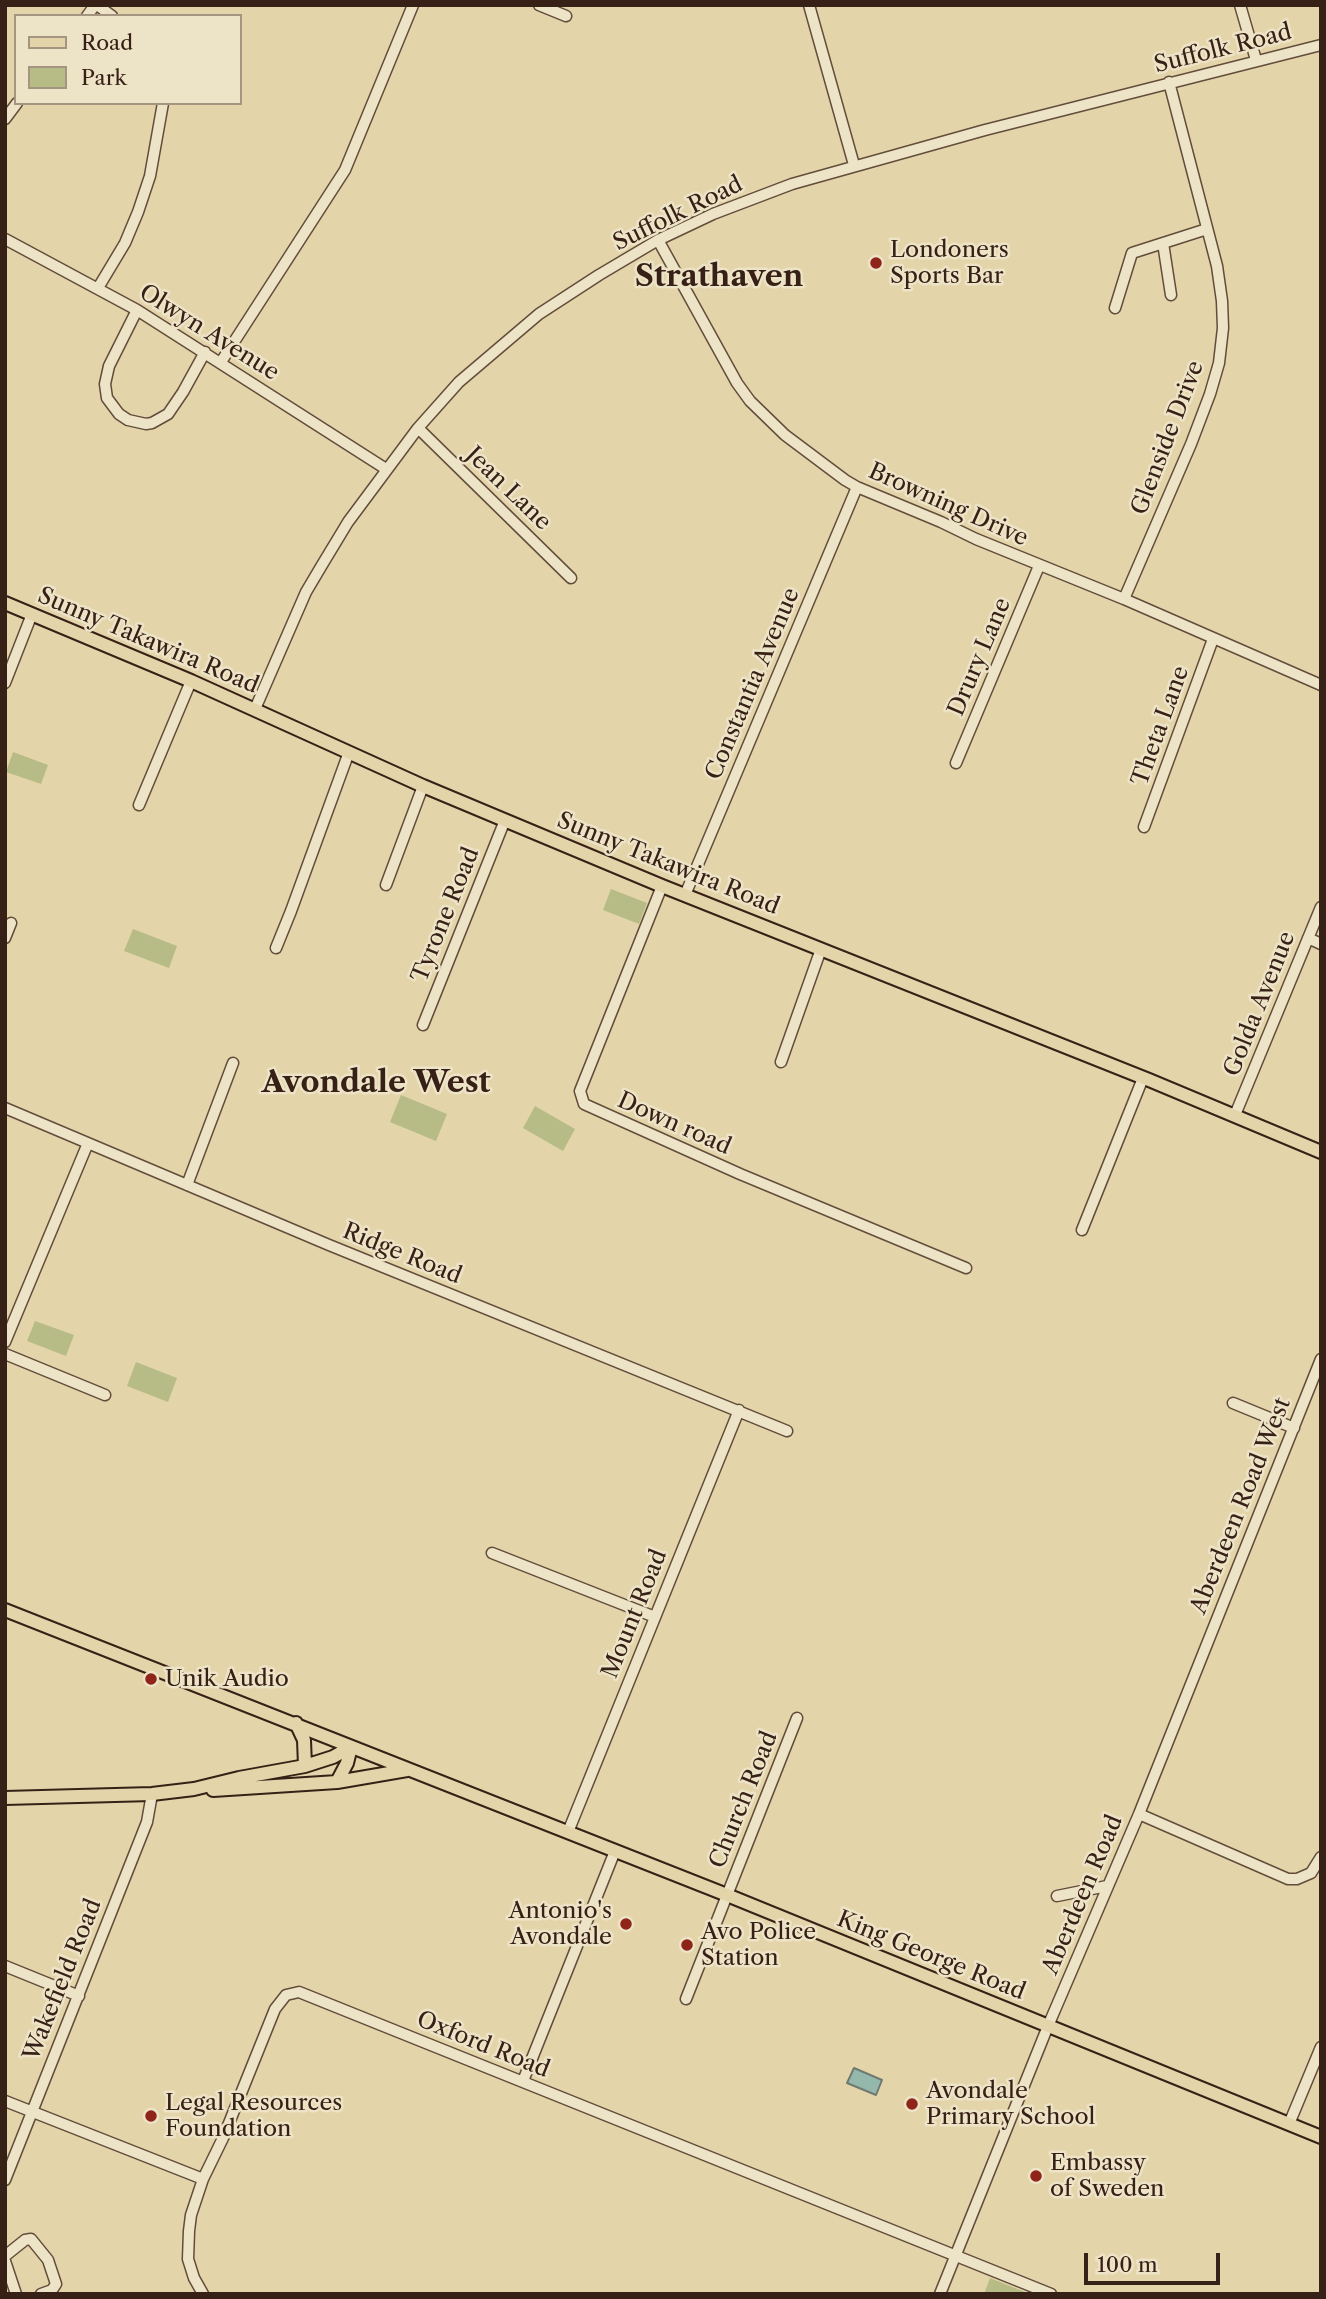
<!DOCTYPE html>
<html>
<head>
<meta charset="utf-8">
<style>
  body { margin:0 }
  #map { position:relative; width:1326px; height:2299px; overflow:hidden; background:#e4d4a9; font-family:"Libre Caslon Text",serif }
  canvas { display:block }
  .frame { position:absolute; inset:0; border:7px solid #372016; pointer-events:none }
  .legend { position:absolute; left:14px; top:14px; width:228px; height:91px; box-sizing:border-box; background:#ede3c7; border:2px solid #a49580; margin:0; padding:9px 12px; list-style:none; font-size:21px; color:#372016 }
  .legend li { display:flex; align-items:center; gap:14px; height:35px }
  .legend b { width:35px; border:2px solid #a49580 }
  .scale { position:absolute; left:1084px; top:2253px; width:136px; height:32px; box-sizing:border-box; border:4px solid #372016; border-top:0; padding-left:9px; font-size:21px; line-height:24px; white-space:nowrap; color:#372016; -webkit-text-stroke:5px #ede3c7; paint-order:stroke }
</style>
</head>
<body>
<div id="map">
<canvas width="1326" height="2299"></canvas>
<div class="frame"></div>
<ul class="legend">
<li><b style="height:9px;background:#e4d4a9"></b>Road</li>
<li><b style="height:19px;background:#b7bc86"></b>Park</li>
</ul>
<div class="scale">100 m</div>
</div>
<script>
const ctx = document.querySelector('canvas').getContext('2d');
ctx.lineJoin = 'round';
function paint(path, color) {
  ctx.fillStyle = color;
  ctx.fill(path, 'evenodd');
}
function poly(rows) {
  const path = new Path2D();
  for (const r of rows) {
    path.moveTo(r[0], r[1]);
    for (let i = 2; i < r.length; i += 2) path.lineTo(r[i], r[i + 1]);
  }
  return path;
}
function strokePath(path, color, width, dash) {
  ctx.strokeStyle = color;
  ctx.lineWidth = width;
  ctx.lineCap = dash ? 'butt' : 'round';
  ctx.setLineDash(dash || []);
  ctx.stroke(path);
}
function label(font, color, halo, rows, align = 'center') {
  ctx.font = font + ' "Libre Caslon Text",serif';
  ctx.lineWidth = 5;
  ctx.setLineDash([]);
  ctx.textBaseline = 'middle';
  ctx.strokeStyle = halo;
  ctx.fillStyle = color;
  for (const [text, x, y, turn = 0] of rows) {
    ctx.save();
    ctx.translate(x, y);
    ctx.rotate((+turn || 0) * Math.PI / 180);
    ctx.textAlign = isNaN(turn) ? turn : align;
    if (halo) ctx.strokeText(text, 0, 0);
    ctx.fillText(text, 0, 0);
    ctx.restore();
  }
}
const green = poly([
  [13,752,48,765,41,784,6,772],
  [611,889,647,903,639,924,603,910],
  [133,929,177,946,169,968,124,951],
  [401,1095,447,1114,436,1141,390,1122],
  [535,1106,575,1129,563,1151,523,1128],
  [35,1321,74,1335,66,1356,27,1341],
  [136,1362,177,1378,168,1402,127,1386],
  [990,2278,1025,2292,1024,2294,984,2294]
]);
const water = poly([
  [854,2068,882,2080,876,2095,847,2083,854,2068]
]);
const minor = poly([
  [97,5,112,16],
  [539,5,566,16],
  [809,5,854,165],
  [1240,5,1256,60],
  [87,16,95,5],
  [5,119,17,103],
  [5,239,137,310,386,469],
  [658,240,737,383,750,401,785,435,845,480,857,487,941,522,976,539,1124,599,1321,685],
  [1163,243,1171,295],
  [98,288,125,243,138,212,150,176,163,103],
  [1115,308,1132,253,1207,229],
  [137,310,109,366,105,384,107,398,119,414,128,420,146,424,152,423,168,414,183,392,205,352],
  [221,362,345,170,413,5],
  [418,428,571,578],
  [1124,599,1191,444,1210,394,1219,363,1223,328,1222,301,1217,266,1169,82],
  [5,683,32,614],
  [255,709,306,592,322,565,348,522,418,428,459,382,539,314,599,275,658,240,713,214,792,184,985,130,1321,45],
  [956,763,1039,566],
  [139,805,191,681],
  [1144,827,1213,639],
  [386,885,423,786],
  [662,886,580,1091,584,1104,740,1174,966,1268],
  [685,895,857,487],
  [5,938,11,923],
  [1308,938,1321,944],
  [276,948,291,911,349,752],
  [423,1025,505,820],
  [781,1062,821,949],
  [5,1108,329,1245,787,1431],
  [1235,1115,1321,907],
  [187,1185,233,1063],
  [1082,1230,1143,1078],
  [5,1342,88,1143],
  [5,1354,105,1395],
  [1233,1403,1294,1428],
  [492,1553,655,1617],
  [1139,1814,1288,1879,1297,1879,1311,1873,1321,1857],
  [568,1832,739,1410],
  [1057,1896,1107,1886],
  [5,1966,79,1996],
  [686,1999,797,1718],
  [523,2081,615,1851],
  [5,2101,203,2179],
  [1289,2124,1321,2047],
  [5,2180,147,1822,152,1794],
  [5,2256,25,2240,31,2239,48,2260,56,2284,52,2290,41,2294],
  [5,2261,16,2294],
  [203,2294,194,2278,188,2259,189,2231,191,2215,203,2179,223,2138,275,2009,286,1995,299,1992,1051,2294],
  [940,2294,1048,2026,1139,1814,1321,1359]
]);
const major = poly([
  [5,603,191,681,423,786,662,886,1149,1080,1321,1152],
  [5,1610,727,1895,1321,2137],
  [296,1723,304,1740,305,1766],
  [337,1782,347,1763,351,1747],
  [213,1790,337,1782,407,1770],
  [5,1798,152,1794,194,1789,239,1778,305,1766,333,1757,351,1747]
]);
const markers = [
  [876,263,7,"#8f2418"],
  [151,1679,7,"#8f2418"],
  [626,1924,7,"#8f2418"],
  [687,1945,7,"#8f2418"],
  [912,2104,7,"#8f2418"],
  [151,2116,7,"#8f2418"],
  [1036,2176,7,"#8f2418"]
];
const streetNames = [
  ["Suffolk Road",1223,49,-14],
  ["Suffolk Road",678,214,-26],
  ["Olwyn Avenue",209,333,32],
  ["Glenside Drive",1168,438,-69],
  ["Jean Lane",508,489,44],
  ["Browning Drive",948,505,24],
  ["Sunny Takawira Road",148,641,23],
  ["Drury Lane",980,657,-67],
  ["Constantia Avenue",753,684,-67],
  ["Theta Lane",1161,726,-70],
  ["Sunny Takawira Road",668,864,22],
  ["Tyrone Road",446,915,-68],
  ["Golda Avenue",1260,1004,-68],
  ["Down road",674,1124,24],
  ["Ridge Road",402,1254,22],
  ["Aberdeen Road West",1241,1506,-68],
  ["Mount Road",635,1614,-68],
  ["Church Road",744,1800,-68],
  ["Aberdeen Road",1083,1895,-67],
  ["King George Road",931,1956,22],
  ["Wakefield Road",63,1980,-68],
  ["Oxford Road",483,2045,22]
];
const poiNames = [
  ["Londoners",890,250],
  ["Sports Bar",890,276],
  ["Unik Audio",165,1679],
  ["Antonio's",612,1911,"right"],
  ["Avondale",612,1937,"right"],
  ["Avo Police",701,1932],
  ["Station",701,1958],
  ["Avondale",926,2091],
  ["Primary School",926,2117],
  ["Legal Resources",165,2103],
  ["Foundation",165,2129],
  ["Embassy",1050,2163],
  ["of Sweden",1050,2189]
];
const districtNames = [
  ["Strathaven",719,277],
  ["Avondale West",376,1083]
];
paint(green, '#b7bc86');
paint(water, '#95b8ad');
strokePath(water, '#6f7b71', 2);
strokePath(minor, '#624d3b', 13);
strokePath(major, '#372016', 16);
strokePath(minor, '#ede3c7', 10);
strokePath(major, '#e4d4a9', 12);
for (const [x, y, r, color] of markers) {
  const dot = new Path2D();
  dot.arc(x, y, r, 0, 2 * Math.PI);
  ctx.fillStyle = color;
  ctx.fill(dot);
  strokePath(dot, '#ede3c7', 2.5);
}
label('23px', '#372016', '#ede3c7', streetNames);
label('23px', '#372016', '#ede3c7', poiNames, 'left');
label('bold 30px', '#372016', '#ede3c7', districtNames);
</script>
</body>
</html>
